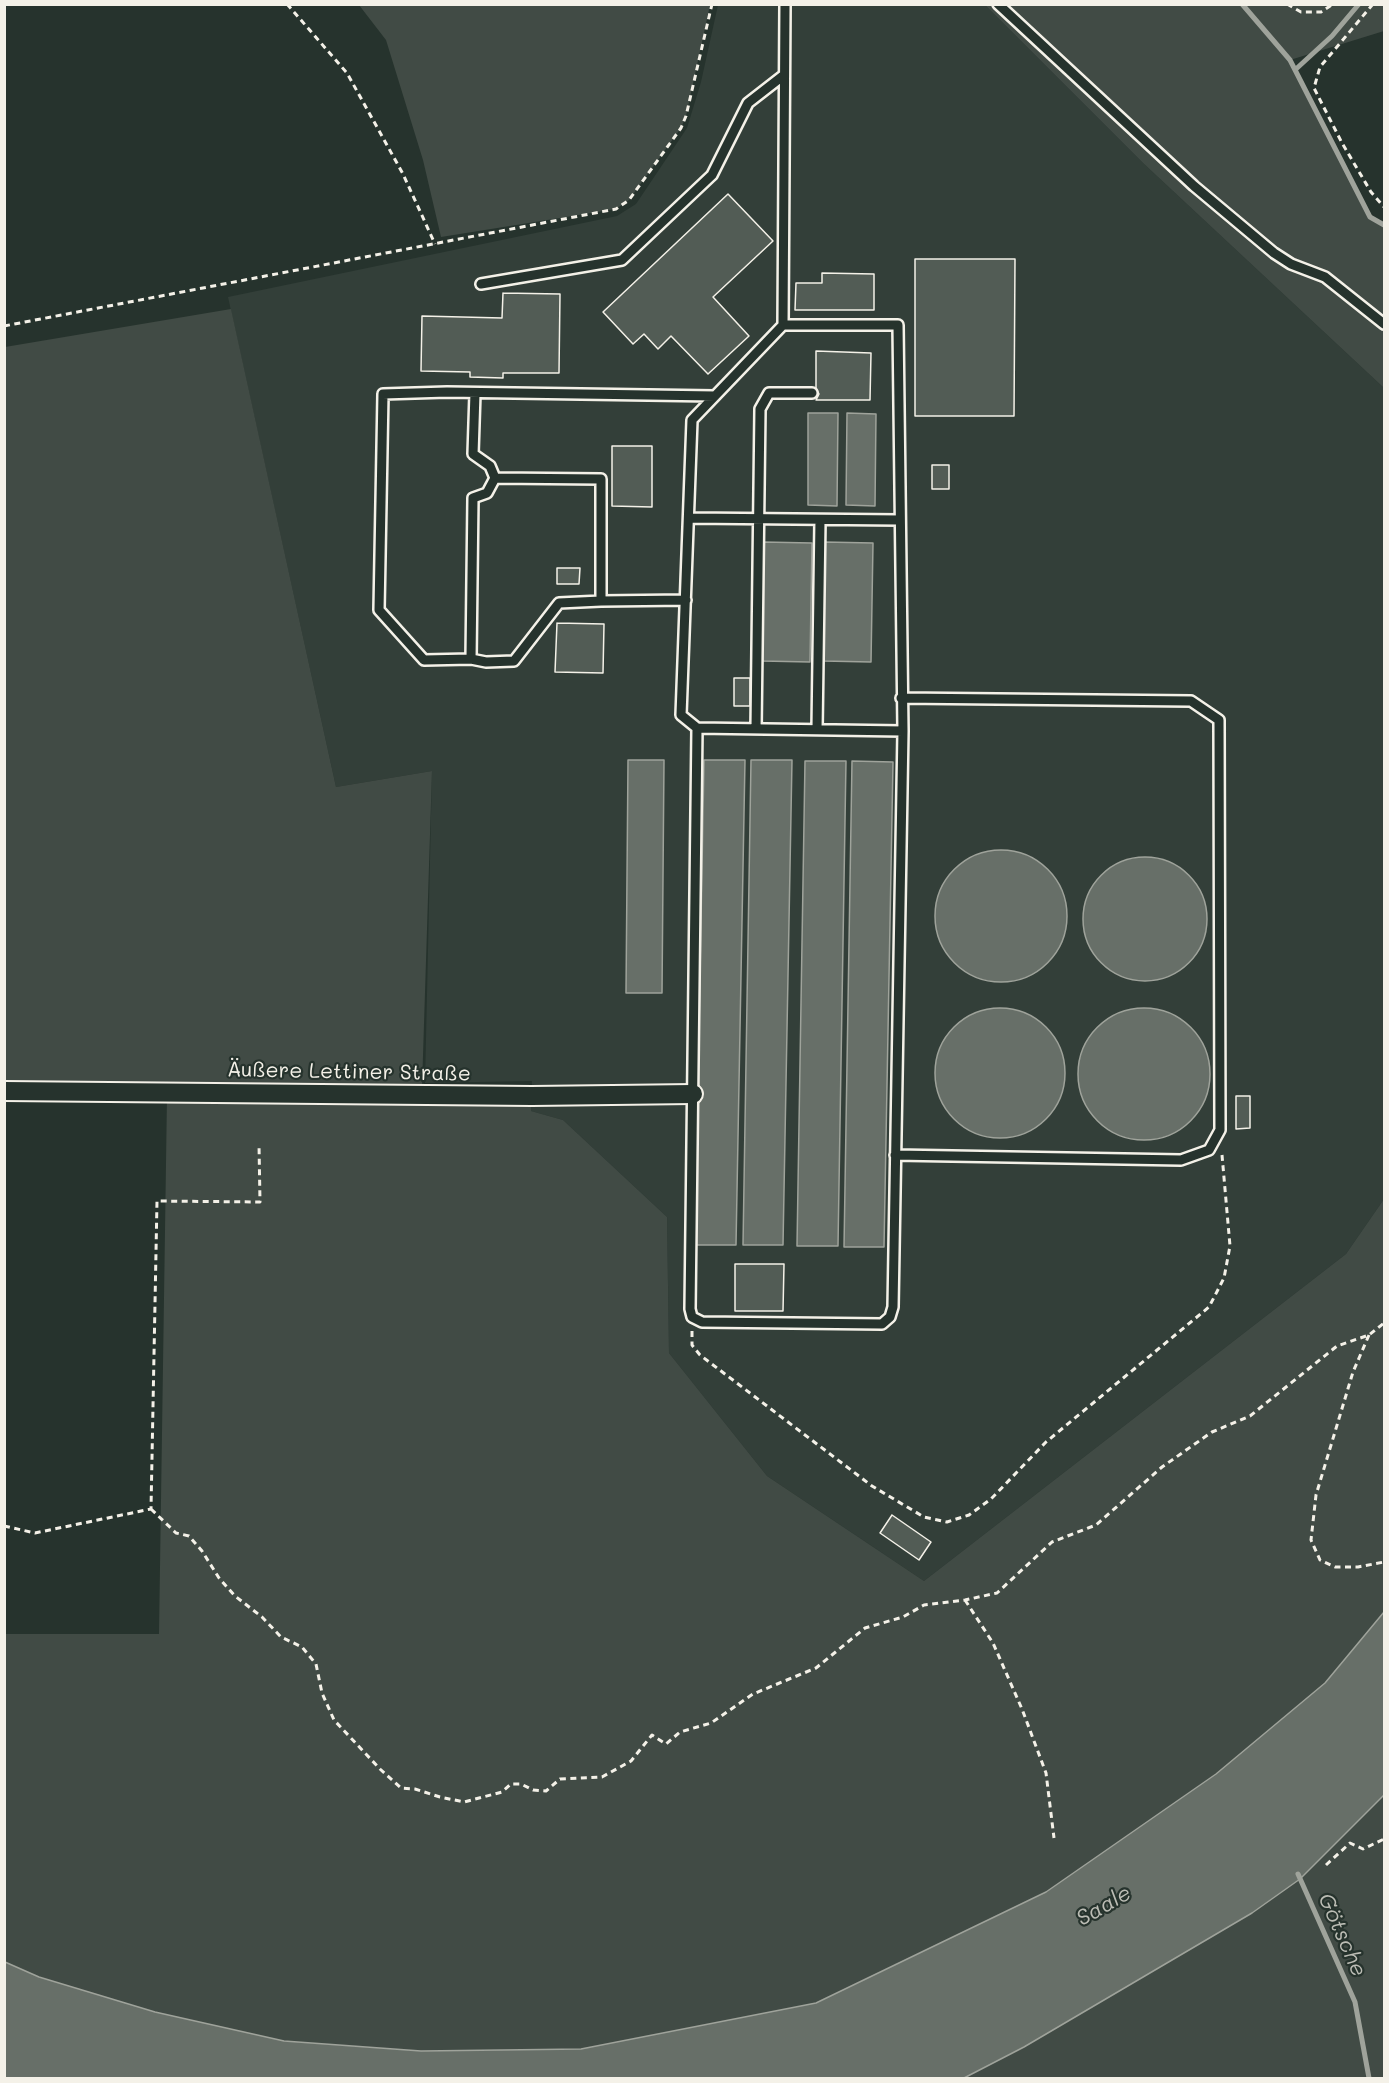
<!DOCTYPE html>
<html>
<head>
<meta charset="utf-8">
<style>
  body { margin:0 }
  #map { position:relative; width:1389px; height:2083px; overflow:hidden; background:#26332d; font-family:Mali,sans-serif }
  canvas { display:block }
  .frame { position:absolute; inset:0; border:6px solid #f4f1e8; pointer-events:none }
</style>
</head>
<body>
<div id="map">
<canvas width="1389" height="2083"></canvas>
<div class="frame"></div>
</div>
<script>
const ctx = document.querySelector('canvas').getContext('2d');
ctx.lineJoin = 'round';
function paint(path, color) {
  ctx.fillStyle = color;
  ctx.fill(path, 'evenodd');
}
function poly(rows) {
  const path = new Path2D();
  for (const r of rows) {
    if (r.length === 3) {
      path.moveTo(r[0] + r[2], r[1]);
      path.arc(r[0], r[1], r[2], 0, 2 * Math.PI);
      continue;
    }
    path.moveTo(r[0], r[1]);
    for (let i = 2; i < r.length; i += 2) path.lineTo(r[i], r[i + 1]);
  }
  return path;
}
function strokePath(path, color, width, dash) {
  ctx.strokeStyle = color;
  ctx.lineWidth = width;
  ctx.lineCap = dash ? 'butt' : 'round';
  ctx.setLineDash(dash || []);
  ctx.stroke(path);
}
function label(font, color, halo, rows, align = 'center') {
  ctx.font = font + ' Mali,sans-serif';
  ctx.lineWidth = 4.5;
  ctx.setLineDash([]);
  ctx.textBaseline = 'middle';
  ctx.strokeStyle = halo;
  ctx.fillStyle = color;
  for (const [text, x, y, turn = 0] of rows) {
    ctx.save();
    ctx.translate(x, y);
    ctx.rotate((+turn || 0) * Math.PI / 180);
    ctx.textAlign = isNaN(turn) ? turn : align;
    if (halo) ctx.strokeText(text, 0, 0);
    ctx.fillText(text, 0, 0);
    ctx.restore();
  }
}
const built = poly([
  [718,5,985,5,1143,163,1384,388,1384,1199,1346,1254,924,1581,767,1476,669,1353,667,1217,563,1120,531,1111,532,1081,425,1083,432,771,336,787,228,297,617,216,636,204,687,128,701,82]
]);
const green = poly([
  [359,5,710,5,686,116,681,128,629,200,616,209,441,237,423,160,386,40],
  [985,5,1384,5,1384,31,1290,60,1370,217,1384,225,1384,388,1143,163],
  [231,309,336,787,432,771,422,1087,532,1096,531,1111,563,1120,667,1217,669,1353,767,1476,924,1581,1346,1254,1384,1199,1384,1612,1325,1683,1216,1774,1046,1892,816,2003,581,2049,421,2051,284,2041,155,2013,39,1977,5,1962,5,1634,159,1634,167,1096,5,1088,5,347],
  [1384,1795,1384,2078,964,2078,1024,2047,1252,1913,1300,1879]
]);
const water = poly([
  [808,413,838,413,837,506,808,505,808,413],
  [847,413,876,414,875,506,846,505,847,413],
  [763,542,812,543,810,662,762,661,763,542],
  [824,542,873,543,871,662,823,661,824,542],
  [628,760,664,760,662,993,626,993,628,760],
  [704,760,745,760,736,1245,695,1245,704,760],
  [751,760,792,760,783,1245,743,1245,751,760],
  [805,761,846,761,838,1246,797,1246,805,761],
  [852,761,893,762,884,1247,844,1247,852,761],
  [1001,916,66],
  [1145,919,62],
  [1000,1073,65],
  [1144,1074,66],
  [1384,1612,1384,1795,1300,1879,1252,1913,1024,2047,964,2078,5,2078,5,1962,39,1977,155,2012,284,2041,421,2051,581,2049,816,2003,1046,1892,1216,1774,1325,1683,1384,1612]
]);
const stream = poly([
  [1242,4,1290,60,1370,217,1384,225],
  [1296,69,1332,36,1359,4],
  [1298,1874,1355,2002,1369,2078]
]);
const building = poly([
  [728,194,773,241,713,297,749,336,708,374,671,336,658,349,644,334,633,344,603,312,728,194],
  [915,259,1015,259,1014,416,915,416,915,259],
  [822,273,874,274,874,310,795,310,796,283,822,283,822,273],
  [503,293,560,294,559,373,503,373,503,378,470,377,470,372,421,371,422,316,502,318,503,293],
  [816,351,871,353,870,400,816,400,819,394,816,388,816,351],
  [612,446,652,446,652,507,612,506,612,446],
  [932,465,949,465,949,489,932,489,932,465],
  [557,568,580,568,579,584,557,584,557,568],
  [557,623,604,624,603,673,555,672,557,623],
  [734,678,750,678,750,706,734,706,734,678],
  [1236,1096,1250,1096,1250,1128,1236,1129,1236,1096],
  [735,1264,784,1264,783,1311,735,1311,735,1264],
  [892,1515,931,1542,919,1560,880,1533,892,1515]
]);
const path = poly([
  [287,4,347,73,403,174,435,244],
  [1287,4,1301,12,1321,12,1333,4],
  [1373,4,1320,67,1314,88,1342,143,1371,192,1384,207],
  [4,326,616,209,629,200,681,128,686,116,712,4],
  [692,1331,692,1345,700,1355,872,1486,924,1517,947,1522,969,1515,991,1499,1046,1442,1209,1307,1224,1278,1230,1246,1222,1155],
  [1369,1335,1353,1372,1316,1495,1311,1540,1320,1560,1335,1567,1358,1567,1384,1562],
  [151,1509,176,1533,189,1536,202,1551,219,1578,235,1596,262,1617,281,1637,302,1647,316,1664,322,1693,334,1720,380,1769,401,1788,415,1789,440,1797,464,1802,502,1792,511,1784,521,1784,533,1790,546,1791,560,1779,602,1777,631,1761,652,1735,666,1744,680,1732,711,1723,753,1694,816,1668,865,1628,903,1617,924,1605,965,1600,997,1593,1052,1542,1096,1525,1162,1467,1212,1432,1250,1416,1337,1346,1369,1335,1384,1323],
  [4,1526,35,1533,151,1509,157,1201,260,1202,259,1144],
  [965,1600,993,1643,1022,1709,1046,1773,1054,1838],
  [1326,1865,1350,1843,1363,1849,1384,1839]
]);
const service = poly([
  [785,4,783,325,692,420,681,715,697,728,903,731],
  [998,4,1194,186,1274,253,1291,264,1325,277,1384,324],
  [481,284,622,260,712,175,748,103,784,75],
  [475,393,473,454,490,466,495,478,487,493,473,498,471,659,424,660,379,610,383,394,447,392,715,396],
  [495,478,601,479,601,601,686,600],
  [689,518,900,520],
  [471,659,486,662,514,661,559,603,601,601],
  [697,728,690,1309,692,1317,702,1322,882,1324,890,1317,893,1307,903,731,898,325,783,325],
  [756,729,760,409,769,393,812,393],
  [817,729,820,520],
  [895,1155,1181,1160,1209,1150,1220,1130,1219,720,1191,701,901,698]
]);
const minor = poly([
  [4,1091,532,1096,693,1094]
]);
const streetNames = [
  ["Äußere Lettiner Straße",349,1072,1]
];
const waterNames = [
  ["Saale",1104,1906,-30],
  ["Götsche",1342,1935,66]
];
paint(built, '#333f39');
paint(green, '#414b45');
paint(water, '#676f68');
strokePath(water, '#9fa39b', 1.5);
strokePath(stream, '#9fa39b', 5);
paint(building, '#525c55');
strokePath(building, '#f4f1e8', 1.5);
strokePath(service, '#f4f1e8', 14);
strokePath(minor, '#f4f1e8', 22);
strokePath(path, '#f4f1e8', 3, [6, 4.5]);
strokePath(service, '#26332d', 9);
strokePath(minor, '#26332d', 18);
label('21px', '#f4f1e8', '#26332d', streetNames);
label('italic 22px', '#bcbdb5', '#26332d', waterNames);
</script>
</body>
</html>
